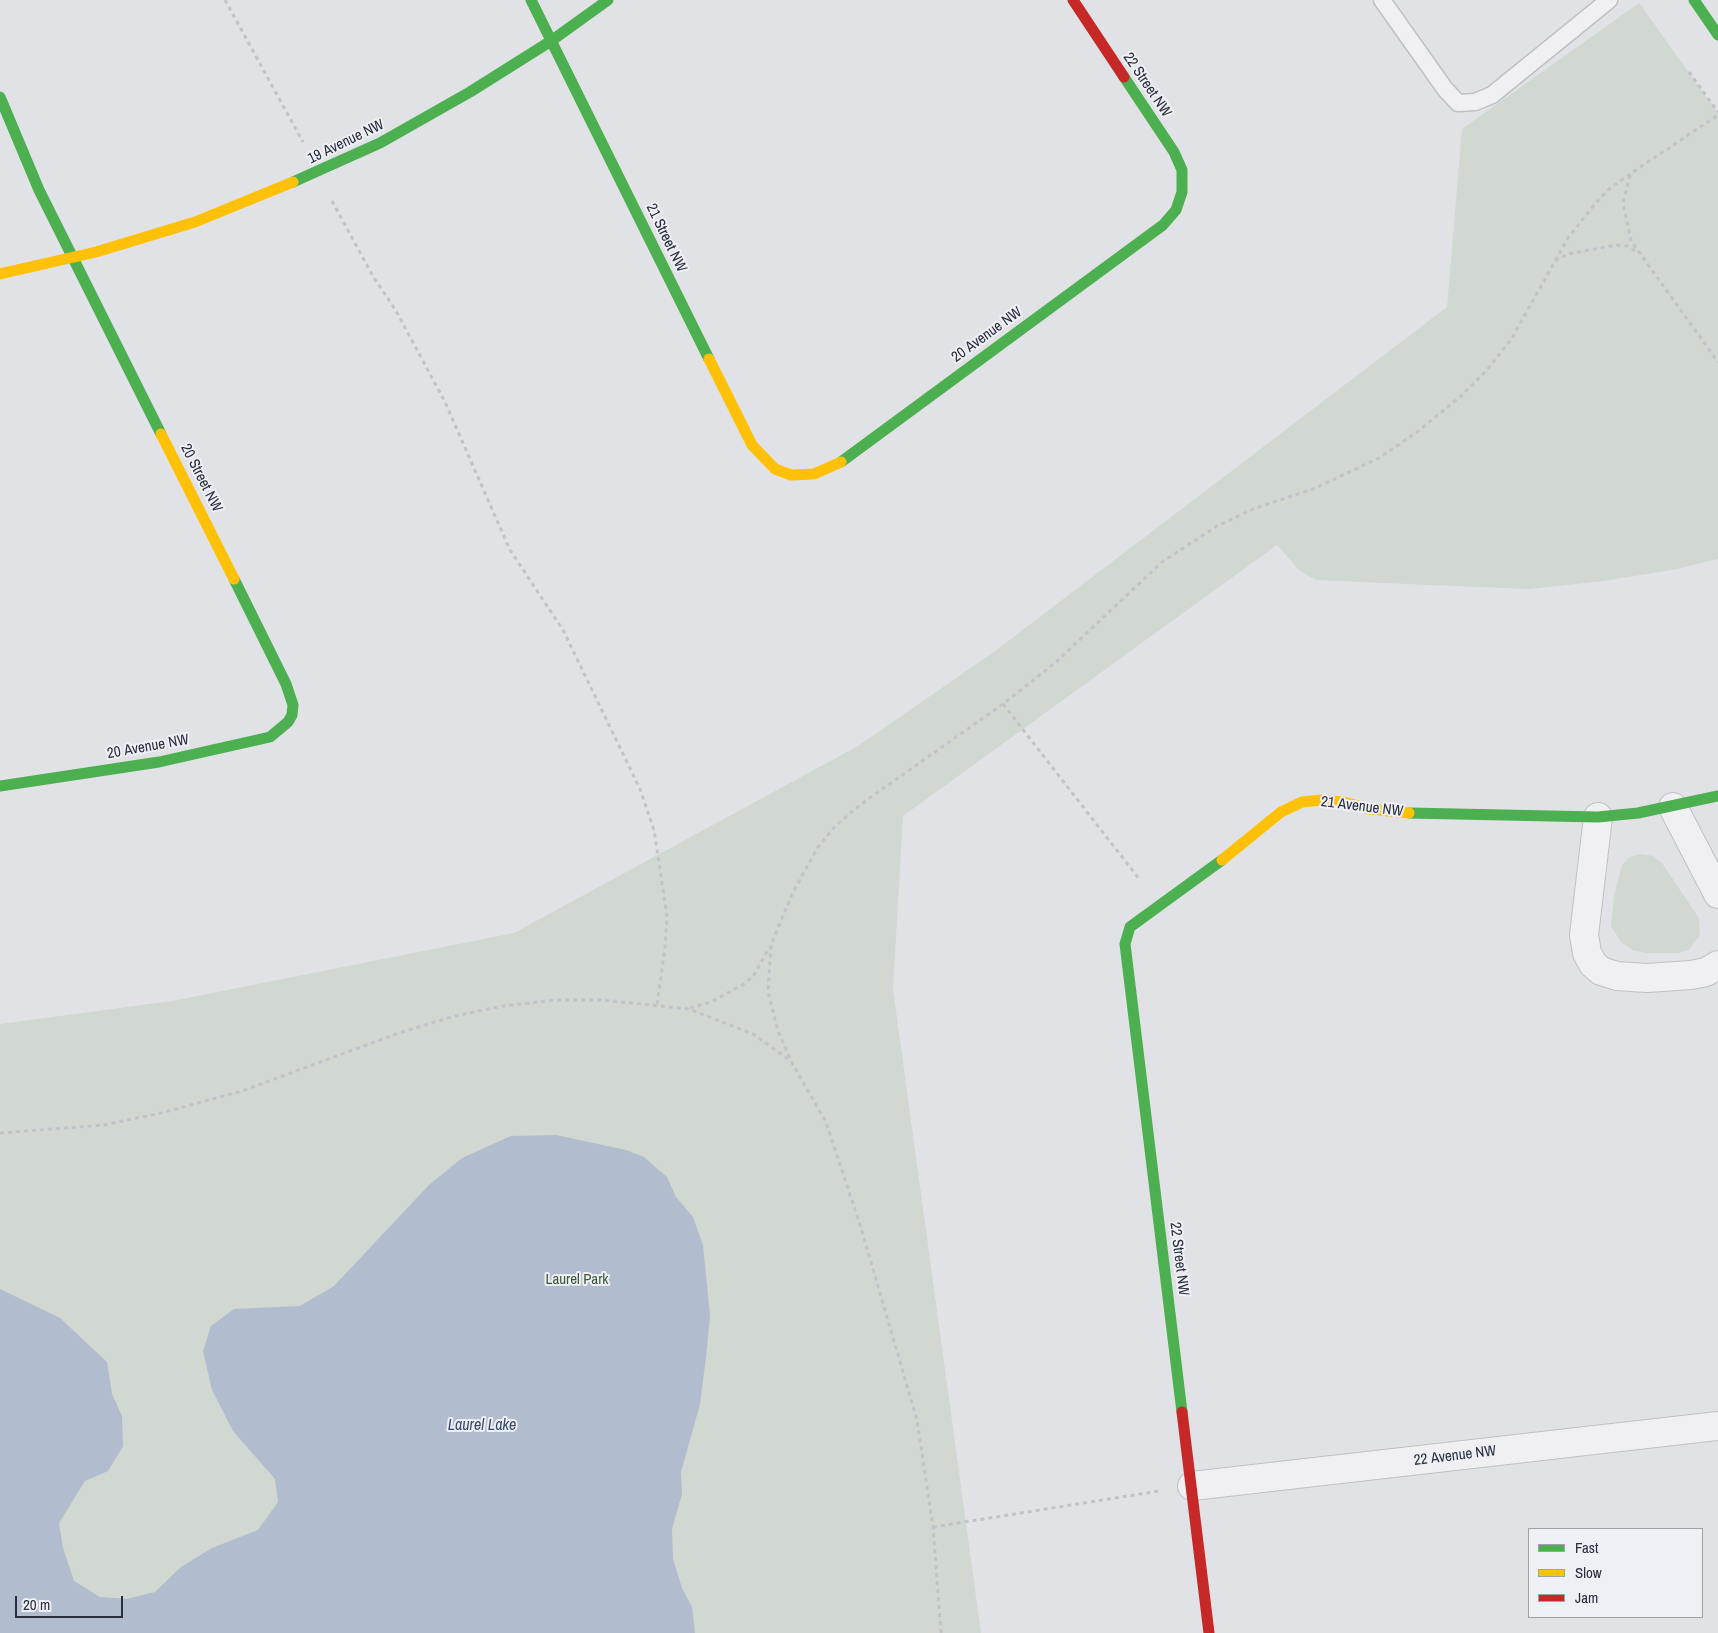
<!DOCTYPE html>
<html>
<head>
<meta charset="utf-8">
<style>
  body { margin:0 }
  #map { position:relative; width:1718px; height:1633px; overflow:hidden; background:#e1e2e5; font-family:"Archivo Narrow",sans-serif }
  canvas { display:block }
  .legend { position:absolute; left:1528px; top:1528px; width:175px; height:90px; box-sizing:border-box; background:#eef0f5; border:1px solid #9fa2ab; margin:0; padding:6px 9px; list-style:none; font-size:15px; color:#292e3d }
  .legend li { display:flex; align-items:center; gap:10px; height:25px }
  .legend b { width:25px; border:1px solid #9fa2ab }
  .scale { position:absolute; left:15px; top:1596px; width:108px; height:22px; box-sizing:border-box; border:2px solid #292e3d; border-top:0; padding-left:6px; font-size:15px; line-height:18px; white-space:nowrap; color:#292e3d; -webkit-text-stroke:4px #eef0f5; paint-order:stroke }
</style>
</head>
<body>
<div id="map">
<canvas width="1718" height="1633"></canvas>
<ul class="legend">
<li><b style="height:6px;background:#4caf50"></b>Fast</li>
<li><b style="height:6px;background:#ffc107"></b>Slow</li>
<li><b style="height:6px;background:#c62828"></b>Jam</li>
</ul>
<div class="scale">20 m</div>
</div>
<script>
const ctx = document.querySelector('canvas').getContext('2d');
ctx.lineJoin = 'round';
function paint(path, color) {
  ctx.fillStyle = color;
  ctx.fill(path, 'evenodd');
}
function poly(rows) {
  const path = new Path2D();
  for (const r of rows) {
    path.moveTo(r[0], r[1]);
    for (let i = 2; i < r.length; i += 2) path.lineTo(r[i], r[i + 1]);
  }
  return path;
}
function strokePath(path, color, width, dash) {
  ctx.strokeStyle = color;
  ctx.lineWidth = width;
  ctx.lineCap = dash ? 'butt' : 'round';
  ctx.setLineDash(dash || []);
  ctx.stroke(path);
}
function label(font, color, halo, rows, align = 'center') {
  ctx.font = font + ' "Archivo Narrow",sans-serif';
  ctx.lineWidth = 4;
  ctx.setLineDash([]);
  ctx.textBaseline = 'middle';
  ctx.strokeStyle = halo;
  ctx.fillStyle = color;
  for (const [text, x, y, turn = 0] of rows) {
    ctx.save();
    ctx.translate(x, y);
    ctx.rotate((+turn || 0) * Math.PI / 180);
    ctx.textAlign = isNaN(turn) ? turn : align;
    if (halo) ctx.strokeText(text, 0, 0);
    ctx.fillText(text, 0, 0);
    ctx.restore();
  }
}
const green = poly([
  [1639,3,1718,113,1718,559,1677,569,1604,581,1529,589,1454,586,1316,580,1300,571,1277,545,903,816,893,989,981,1633,0,1633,0,1024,172,1001,514,933,858,746,995,651,1447,307,1462,129],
  [1641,854,1653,856,1662,863,1699,918,1700,935,1689,950,1677,953,1647,953,1632,950,1621,942,1611,926,1614,896,1622,865,1630,857]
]);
const water = poly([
  [556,1135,626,1150,644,1157,667,1177,676,1197,693,1217,703,1245,710,1316,706,1357,700,1404,681,1472,682,1494,672,1529,673,1559,682,1588,692,1607,695,1633,0,1633,0,1289,60,1318,107,1362,112,1394,122,1416,123,1446,108,1471,85,1481,59,1523,63,1548,74,1581,100,1597,127,1599,155,1592,181,1567,212,1548,258,1530,278,1502,275,1479,233,1431,212,1390,203,1351,211,1326,234,1309,300,1306,334,1286,429,1185,462,1158,511,1136]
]);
const path = poly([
  [225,0,303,142],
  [1689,72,1718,112],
  [1630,175,1623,203,1631,241,1718,362],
  [332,201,374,278,395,309,445,402,510,550,563,630,640,789,654,830,667,916,665,947,657,1005],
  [1555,261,1568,254,1616,245,1628,246,1637,252],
  [1003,704,1140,880],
  [690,1008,711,1002,744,984,754,975,769,948],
  [0,1133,104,1125,161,1113,242,1091,399,1033,455,1016,503,1006,556,1000,602,1000,689,1009,753,1034,791,1061],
  [933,1527,1159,1491],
  [941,1633,933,1527,917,1420,861,1228,826,1122,792,1063,778,1031,768,992,771,945,793,892,818,847,836,825,864,802,1003,704,1055,663,1162,562,1217,526,1253,509,1313,489,1379,458,1417,432,1460,397,1487,370,1512,338,1568,238,1594,205,1608,190,1630,174,1718,115]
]);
const lane = poly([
  [1382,0,1445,89,1458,103,1475,102,1492,95,1609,0]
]);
const street = poly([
  [1673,807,1718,894],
  [1598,817,1584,935,1587,953,1593,964,1601,971,1617,976,1647,978,1691,975,1706,972,1718,965],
  [1192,1486,1718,1426]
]);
const fast = poly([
  [531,0,709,359],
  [1694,0,1718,35],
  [0,97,39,190,161,434],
  [293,182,380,143,470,92,551,41,608,0],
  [841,462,1163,225,1176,210,1182,192,1182,170,1174,152,1124,77],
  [0,786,159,762,270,737,288,722,292,715,293,705,286,684,234,579],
  [1409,813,1598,817,1638,813,1718,796],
  [1182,1412,1125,944,1130,927,1222,860]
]);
const slow = poly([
  [0,274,96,252,195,222,293,182],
  [709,359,752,445,775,469,791,475,814,474,841,462],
  [161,434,234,579],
  [1222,860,1281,812,1302,802,1322,800,1344,802,1369,809,1409,813]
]);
const jam = poly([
  [1073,0,1124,77],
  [1182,1412,1209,1633]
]);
const streetNames = [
  ["22 Street NW",1147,85,56],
  ["19 Avenue NW",346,142,-26],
  ["21 Street NW",666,238,64],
  ["20 Avenue NW",987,335,-36],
  ["20 Street NW",201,478,63],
  ["20 Avenue NW",148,747,-10],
  ["21 Avenue NW",1362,807,7],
  ["22 Street NW",1179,1259,83],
  ["22 Avenue NW",1455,1456,-7]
];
const parkNames = [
  ["Laurel Park",577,1280]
];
const waterNames = [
  ["Laurel Lake",482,1426]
];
paint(green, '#d0d8d1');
paint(water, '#b1bcce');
strokePath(lane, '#bfc0c3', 19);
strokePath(street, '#bfc0c3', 30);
strokePath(path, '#c2c3c9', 3, [4, 4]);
strokePath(lane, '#f0f0f2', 16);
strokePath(street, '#f0f0f2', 28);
strokePath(fast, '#4caf50', 11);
strokePath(slow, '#ffc107', 11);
strokePath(jam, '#c62828', 11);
label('15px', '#292e3d', '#eef0f5', streetNames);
label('15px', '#395738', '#eef0f5', parkNames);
label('italic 16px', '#37486d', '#eef0f5', waterNames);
</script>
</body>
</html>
